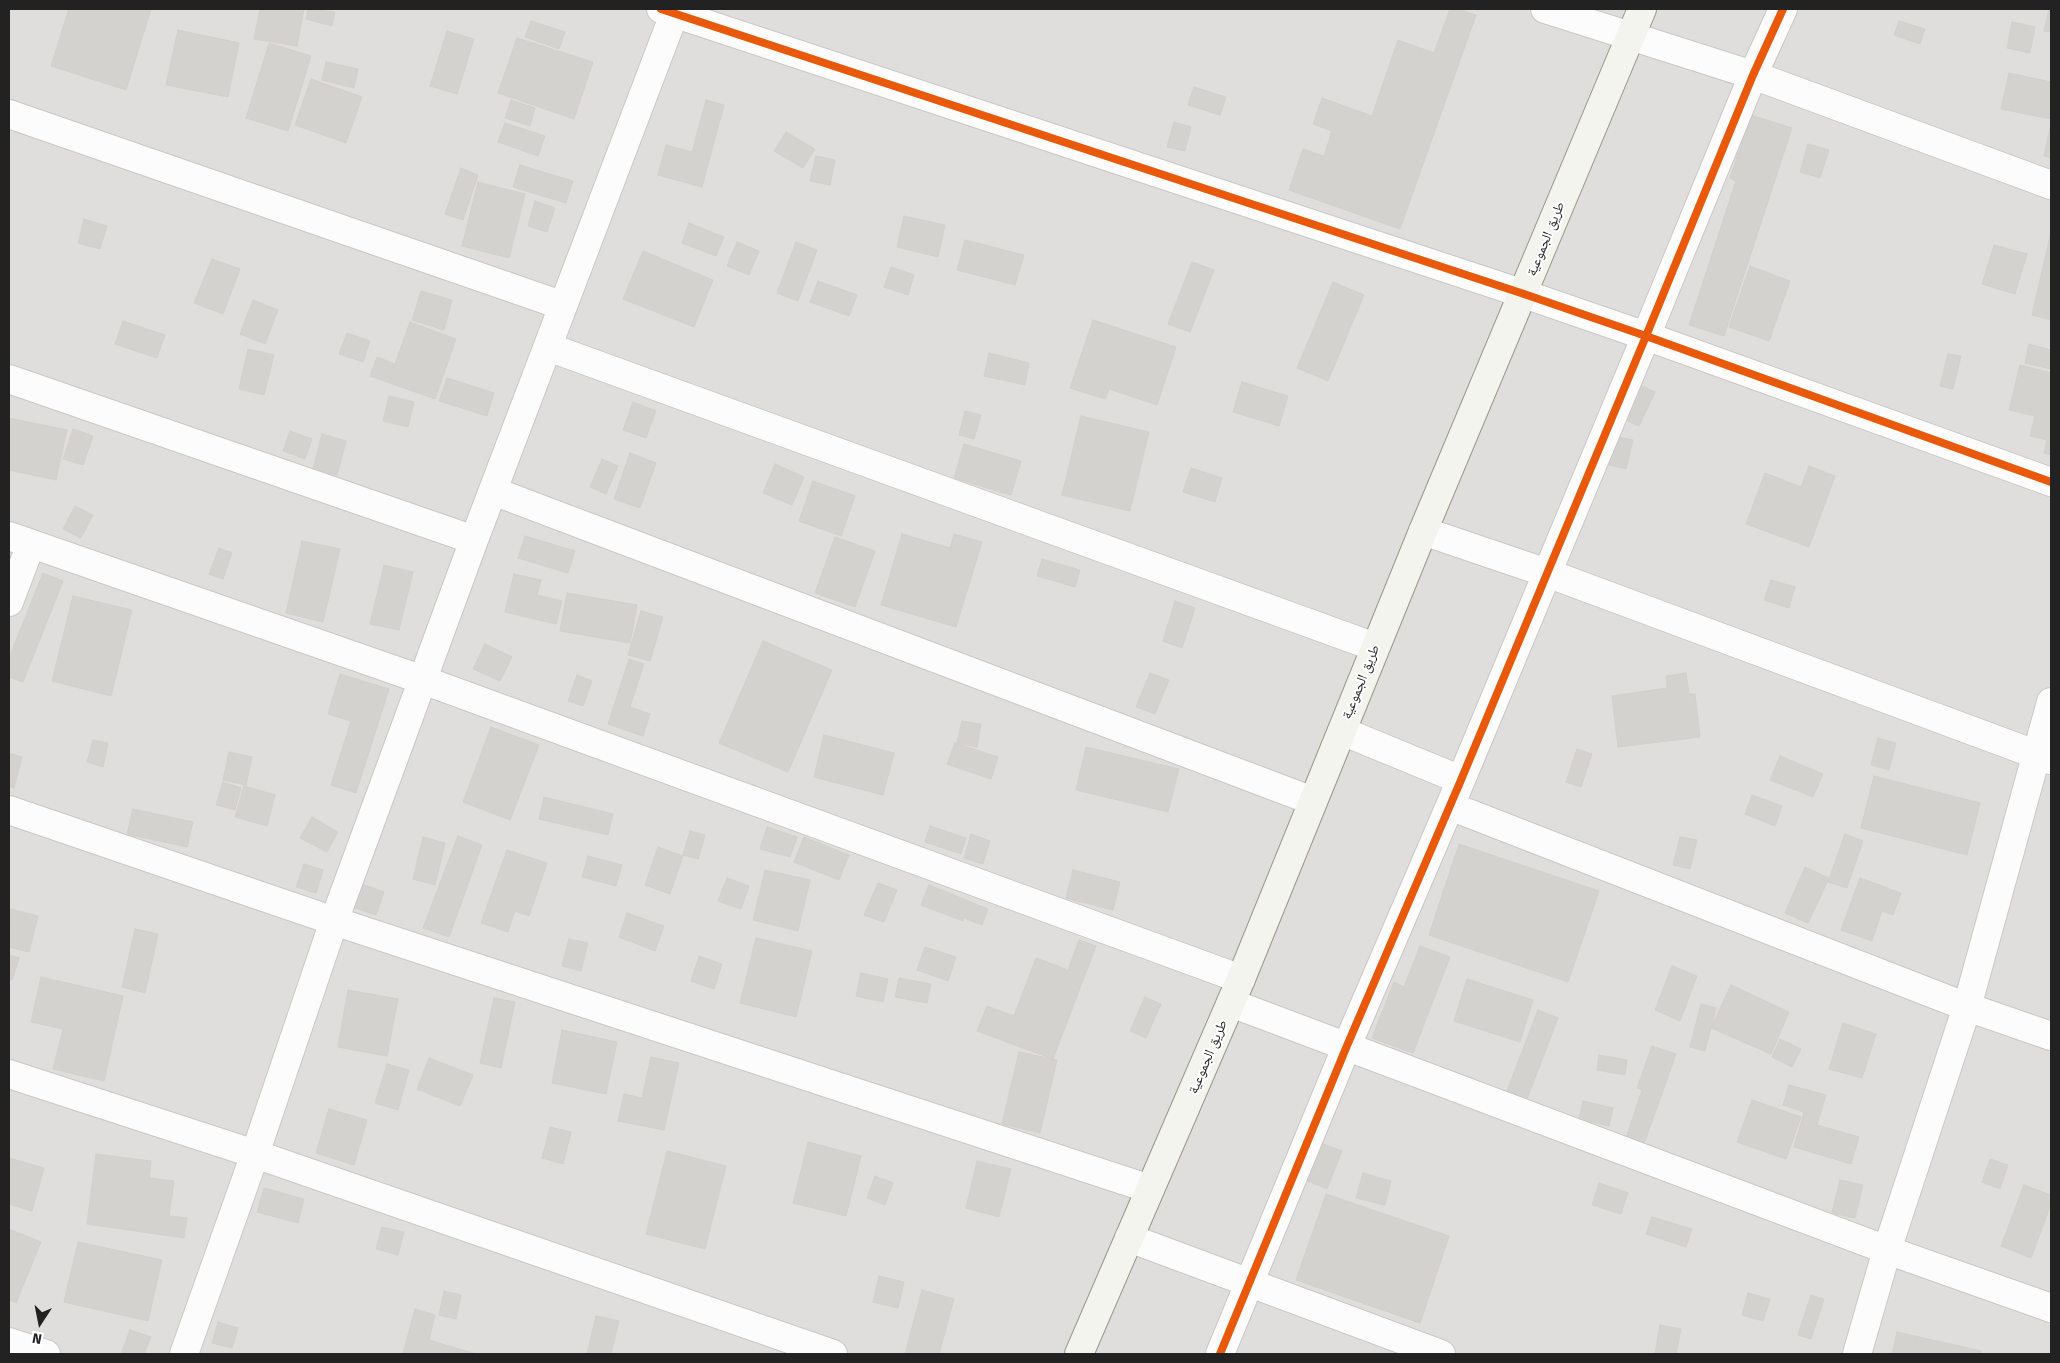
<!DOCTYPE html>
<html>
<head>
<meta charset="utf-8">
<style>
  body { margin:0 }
  #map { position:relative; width:2060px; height:1363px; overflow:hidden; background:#f0eeea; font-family:"Fira Sans",sans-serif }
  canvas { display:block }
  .frame { position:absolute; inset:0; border:10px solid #222; pointer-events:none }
  .north { position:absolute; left:15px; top:1298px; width:50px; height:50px; -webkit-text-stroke:4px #fff; paint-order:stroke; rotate:191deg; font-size:14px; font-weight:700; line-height:20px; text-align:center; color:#222 }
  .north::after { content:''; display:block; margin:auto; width:18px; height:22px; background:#222; clip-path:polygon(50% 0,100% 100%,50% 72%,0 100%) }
</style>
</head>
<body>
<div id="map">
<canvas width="2060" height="1363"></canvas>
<div class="frame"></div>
<div class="north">N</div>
</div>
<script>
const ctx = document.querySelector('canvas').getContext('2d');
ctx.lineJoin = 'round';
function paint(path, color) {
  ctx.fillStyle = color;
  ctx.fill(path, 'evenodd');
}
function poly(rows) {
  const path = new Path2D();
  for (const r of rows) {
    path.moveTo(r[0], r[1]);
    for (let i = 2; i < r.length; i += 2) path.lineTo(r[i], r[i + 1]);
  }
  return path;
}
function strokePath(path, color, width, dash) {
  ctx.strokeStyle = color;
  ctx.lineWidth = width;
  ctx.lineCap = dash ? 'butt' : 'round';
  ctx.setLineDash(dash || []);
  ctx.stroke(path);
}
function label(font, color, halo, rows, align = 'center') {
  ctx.font = font + ' "Fira Sans","Noto Naskh Arabic",sans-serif';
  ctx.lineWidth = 4;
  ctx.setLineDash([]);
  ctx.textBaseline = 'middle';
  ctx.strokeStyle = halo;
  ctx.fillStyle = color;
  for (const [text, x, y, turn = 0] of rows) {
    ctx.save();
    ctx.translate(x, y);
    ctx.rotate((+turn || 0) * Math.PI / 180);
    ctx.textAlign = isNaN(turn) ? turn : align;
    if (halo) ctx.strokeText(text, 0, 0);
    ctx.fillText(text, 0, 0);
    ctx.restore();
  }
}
const residential = poly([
  [9,9,2051,9,2051,1354,9,1354]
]);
const building = poly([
  [69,9,151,9,126,90,51,66,69,9],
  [260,9,304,9,297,46,254,39,260,9],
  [308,9,335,12,332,26,306,19,308,9],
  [1450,9,1458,9,1476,15,1400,229,1289,190,1303,149,1324,156,1332,131,1313,124,1322,98,1372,116,1398,40,1434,53,1450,9],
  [2049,9,2051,9,2051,32,2044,31,2049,9],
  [531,21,565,32,559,49,525,37,531,21],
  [1899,21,1925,29,1920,44,1894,35,1899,21],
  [2012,22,2035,27,2030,53,2007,48,2012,22],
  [178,30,239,43,228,97,166,85,178,30],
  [447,31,474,39,457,94,430,86,447,31],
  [517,38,593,62,574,119,498,93,517,38],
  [269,43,311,56,288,131,246,118,269,43],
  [326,62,358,69,354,88,322,80,326,62],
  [2009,73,2051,82,2051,119,2001,109,2009,73],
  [311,79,362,97,346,143,295,125,311,79],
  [1194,87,1226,97,1220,115,1188,105,1194,87],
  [511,100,535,108,530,126,505,118,511,100],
  [706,100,724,105,702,187,658,175,666,145,692,152,706,100],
  [1751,115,1792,128,1724,336,1689,325,1736,181,1730,178,1751,115],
  [1174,122,1191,127,1185,151,1167,147,1174,122],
  [505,123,545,136,538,156,498,142,505,123],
  [2050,128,2051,128,2051,158,2044,156,2050,128],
  [786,132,815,149,803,168,774,151,786,132],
  [1808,144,1829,150,1820,178,1800,172,1808,144],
  [816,156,835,160,830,185,810,181,816,156],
  [520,165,573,181,566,203,513,187,520,165],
  [461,168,478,175,463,220,445,214,461,168],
  [478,182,525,194,509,258,462,246,478,182],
  [535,201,555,208,547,232,528,226,535,201],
  [904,216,945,225,938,257,897,247,904,216],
  [84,219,107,226,100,249,78,243,84,219],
  [689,223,724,237,716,256,682,243,689,223],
  [2051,232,2051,320,2032,315,2051,232],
  [965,240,1024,255,1015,285,957,270,965,240],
  [737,242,759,251,749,275,727,266,737,242],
  [796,242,817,250,798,301,777,293,796,242],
  [1994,245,2027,254,2015,294,1982,284,1994,245],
  [643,251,713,280,694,327,623,299,643,251],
  [212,259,240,269,223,314,194,303,212,259],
  [1192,262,1214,270,1190,332,1168,324,1192,262],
  [1750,266,1790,281,1769,341,1729,327,1750,266],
  [891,267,914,275,908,295,884,287,891,267],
  [818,281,857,295,849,316,810,302,818,281],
  [1333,282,1364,295,1328,381,1297,368,1333,282],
  [421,291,452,300,444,330,412,320,421,291],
  [253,300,278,310,265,344,240,334,253,300],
  [1093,320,1176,347,1157,405,1109,389,1105,399,1070,388,1093,320],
  [123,321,165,335,157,358,115,344,123,321],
  [410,322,456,339,435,399,370,376,377,357,395,364,410,322],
  [347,333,370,341,363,362,339,354,347,333],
  [2029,344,2051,350,2051,369,2025,363,2029,344],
  [248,349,274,355,264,395,239,389,248,349],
  [989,353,1029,363,1025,385,984,376,989,353],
  [1948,354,1961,356,1953,389,1940,386,1948,354],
  [2020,365,2051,373,2051,455,2044,453,2047,440,2030,436,2035,416,2009,410,2020,365],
  [447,378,494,393,487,416,439,401,447,378],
  [1242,382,1288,396,1279,426,1233,412,1242,382],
  [1633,382,1655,392,1639,426,1617,416,1633,382],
  [389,396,414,402,408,427,383,421,389,396],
  [633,402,656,411,646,438,623,430,633,402],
  [965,411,981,415,974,439,959,435,965,411],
  [1081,416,1149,432,1130,511,1062,495,1081,416],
  [9,418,67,430,56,480,9,470,9,418],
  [73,429,93,436,83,465,63,459,73,429],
  [290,431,312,439,305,459,283,451,290,431],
  [322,434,346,441,337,475,313,469,322,434],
  [1613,436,1633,440,1626,469,1606,464,1613,436],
  [964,444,1021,461,1011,495,954,478,964,444],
  [630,453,656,463,640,508,614,499,630,453],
  [602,459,618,466,606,494,590,487,602,459],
  [775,464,804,477,792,505,763,493,775,464],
  [1809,466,1835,476,1809,547,1746,524,1765,473,1801,487,1809,466],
  [1191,468,1222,478,1215,502,1183,492,1191,468],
  [813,481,855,496,841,536,799,521,813,481],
  [75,506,93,515,81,538,63,529,75,506],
  [902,534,950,548,954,534,982,542,956,627,881,605,902,534],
  [525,536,575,551,568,573,518,558,525,536],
  [835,537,875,551,855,607,815,593,835,537],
  [302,541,340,549,323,622,286,613,302,541],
  [219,548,232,553,223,579,209,574,219,548],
  [1042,559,1080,570,1075,587,1037,576,1042,559],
  [384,565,413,572,399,630,370,624,384,565],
  [43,573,63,581,23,682,9,677,9,658,43,573],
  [514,574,541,580,537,595,562,601,556,624,505,612,514,574],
  [1771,580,1795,587,1789,608,1764,600,1771,580],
  [567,593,637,605,630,643,560,631,567,593],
  [73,596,132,610,111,696,52,681,73,596],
  [1175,601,1195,608,1182,648,1163,641,1175,601],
  [641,611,663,617,650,661,628,655,641,611],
  [763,641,832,670,788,772,719,743,763,641],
  [485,644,512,657,500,681,473,669,485,644],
  [629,659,644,664,630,707,650,714,643,736,608,724,629,659],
  [1150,673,1169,680,1155,714,1136,707,1150,673],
  [1686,673,1689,694,1695,694,1700,737,1618,747,1612,696,1667,688,1666,676,1686,673],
  [340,674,389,689,356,793,331,785,351,721,328,714,340,674],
  [577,675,592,681,583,706,568,701,577,675],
  [962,721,981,724,977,747,957,743,962,721],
  [491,727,539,745,510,820,463,802,491,727],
  [824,735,894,753,883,795,814,777,824,735],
  [1878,738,1896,743,1889,770,1871,765,1878,738],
  [93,740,108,743,103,767,87,762,93,740],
  [955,743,998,757,991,779,947,764,955,743],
  [1086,747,1179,769,1168,812,1076,790,1086,747],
  [1577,749,1592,754,1581,787,1566,782,1577,749],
  [229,752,252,757,246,785,223,780,229,752],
  [9,753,22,757,14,788,9,786,9,753],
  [1780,756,1823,774,1813,797,1770,780,1780,756],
  [1874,776,1980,803,1967,855,1861,828,1874,776],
  [223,782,241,788,235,810,216,805,223,782],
  [244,786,275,795,267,826,235,817,244,786],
  [1752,795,1782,806,1775,826,1745,814,1752,795],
  [544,797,613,814,608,835,539,819,544,797],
  [133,809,193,822,187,847,127,834,133,809],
  [312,817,338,832,327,852,300,838,312,817],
  [930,826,966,838,961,854,925,842,930,826],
  [767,827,797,837,790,857,760,849,767,827],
  [690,831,705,835,698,859,683,855,690,831],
  [971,834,990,841,983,864,964,858,971,834],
  [1845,834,1863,841,1847,888,1828,882,1845,834],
  [458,836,482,845,449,937,423,928,458,836],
  [423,837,445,843,435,885,413,879,423,837],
  [804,837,849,855,839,880,794,862,804,837],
  [1680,837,1697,840,1690,869,1673,865,1680,837],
  [1459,844,1599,891,1568,982,1429,935,1459,844],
  [658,847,683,856,670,894,645,885,658,847],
  [507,850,547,863,529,916,515,911,508,932,481,923,507,850],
  [588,856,622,865,616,886,582,877,588,856],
  [304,864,323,870,316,893,296,887,304,864],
  [1805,867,1829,878,1808,923,1785,913,1805,867],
  [765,870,810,880,798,931,753,920,765,870],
  [1073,870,1120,882,1113,910,1066,898,1073,870],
  [727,878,749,886,741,909,718,901,727,878],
  [1860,878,1901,893,1893,915,1882,911,1872,941,1841,930,1860,878],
  [353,881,384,892,376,915,344,904,353,881],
  [878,883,897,890,884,922,864,915,878,883],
  [929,885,988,909,982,925,964,918,963,921,921,905,929,885],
  [10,909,38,916,29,952,9,947,10,909],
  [627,913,664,926,655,951,619,937,627,913],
  [135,929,158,934,145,993,122,987,135,929],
  [756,938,812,951,796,1017,740,1003,756,938],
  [569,939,588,943,581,971,562,966,569,939],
  [1079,940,1096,946,1053,1059,977,1031,987,1006,1014,1016,1036,958,1068,970,1079,940],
  [1420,946,1450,957,1413,1053,1372,1038,1394,982,1404,987,1420,946],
  [925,947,956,957,948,981,917,970,925,947],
  [9,955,19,958,12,980,9,979,9,955],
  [699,956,722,964,714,989,691,981,699,956],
  [1672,966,1697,976,1680,1021,1655,1010,1672,966],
  [861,973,888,979,883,1002,856,996,861,973],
  [41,977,123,996,104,1081,53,1069,63,1029,31,1022,41,977],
  [899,978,931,984,927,1003,895,997,899,978],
  [1467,979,1533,1000,1520,1042,1454,1021,1467,979],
  [1731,985,1789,1012,1771,1054,1711,1028,1731,985],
  [348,990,398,999,387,1056,338,1047,348,990],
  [1145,997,1161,1004,1146,1038,1130,1031,1145,997],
  [494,998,515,1002,501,1068,480,1063,494,998],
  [1701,1004,1716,1008,1705,1051,1690,1047,1701,1004],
  [1538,1010,1558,1018,1527,1099,1507,1091,1538,1010],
  [1843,1023,1876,1034,1862,1078,1829,1069,1843,1023],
  [562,1030,617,1042,606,1094,552,1083,562,1030],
  [1780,1039,1801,1049,1792,1067,1772,1057,1780,1039],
  [1652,1046,1676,1054,1644,1144,1626,1138,1642,1090,1637,1088,1652,1046],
  [1019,1052,1057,1060,1040,1133,1002,1124,1019,1052],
  [1599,1055,1627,1060,1625,1075,1597,1070,1599,1055],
  [651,1057,679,1063,664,1130,618,1121,624,1094,642,1098,651,1057],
  [429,1058,473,1075,460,1106,417,1089,429,1058],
  [387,1064,409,1070,398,1110,375,1103,387,1064],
  [1789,1085,1826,1095,1817,1125,1859,1137,1851,1164,1794,1147,1804,1112,1783,1105,1789,1085],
  [1752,1100,1801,1117,1786,1159,1737,1142,1752,1100],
  [1583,1101,1613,1108,1609,1126,1579,1119,1583,1101],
  [329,1109,367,1120,354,1165,316,1153,329,1109],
  [550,1127,571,1132,563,1164,542,1158,550,1127],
  [808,1142,861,1156,846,1216,793,1203,808,1142],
  [1323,1144,1342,1151,1327,1189,1308,1181,1323,1144],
  [667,1151,726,1166,705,1249,646,1234,667,1151],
  [96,1154,151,1161,149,1178,174,1181,169,1216,187,1218,184,1238,87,1224,96,1154],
  [9,1158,44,1168,32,1211,9,1204,9,1158],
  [1990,1159,2008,1165,2000,1189,1982,1182,1990,1159],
  [977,1161,1011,1169,999,1217,966,1208,977,1161],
  [1363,1173,1391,1181,1385,1205,1356,1198,1363,1173],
  [875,1176,893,1183,885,1205,867,1198,875,1176],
  [1840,1180,1863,1185,1855,1218,1832,1213,1840,1180],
  [1599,1183,1628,1193,1621,1214,1592,1205,1599,1183],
  [2024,1185,2051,1195,2051,1204,2031,1258,2001,1246,2024,1185],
  [264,1188,304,1199,298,1223,257,1212,264,1188],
  [1326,1194,1449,1236,1420,1323,1296,1280,1326,1194],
  [1652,1217,1692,1229,1686,1247,1646,1234,1652,1217],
  [382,1227,404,1232,398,1255,376,1249,382,1227],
  [9,1229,41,1242,16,1303,9,1300,9,1229],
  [78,1242,162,1260,148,1321,64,1302,78,1242],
  [879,1276,904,1282,898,1308,873,1302,879,1276],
  [922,1290,954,1299,939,1354,905,1354,922,1290],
  [444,1291,461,1295,456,1319,439,1315,444,1291],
  [1748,1293,1770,1299,1763,1321,1742,1315,1748,1293],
  [1811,1295,1824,1299,1811,1339,1798,1335,1811,1295],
  [415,1309,435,1315,429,1340,476,1354,403,1354,415,1309],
  [596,1316,619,1321,611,1354,587,1354,596,1316],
  [218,1322,238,1328,232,1348,212,1343,218,1322],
  [1660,1325,1681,1329,1676,1354,1655,1354,1660,1325],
  [130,1330,151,1337,144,1354,121,1354,130,1330],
  [1897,1332,1981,1351,1980,1354,1892,1354,1897,1332]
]);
const street = poly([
  [661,9,1524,294,1646,336,2051,482],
  [1545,9,1753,75,2051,185],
  [9,114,561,305],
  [548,347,1375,647],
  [9,379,474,540],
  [493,491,1313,801],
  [1423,531,1547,573,2051,760],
  [9,536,423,680,1241,979],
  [9,602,31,544],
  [1342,731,1461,780],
  [1450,806,1967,1007,2051,1036],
  [9,810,334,921,1150,1189],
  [1231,1003,1887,1250,2051,1308],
  [9,1074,255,1154,833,1354],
  [1129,1238,1441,1354],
  [9,1342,46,1354],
  [184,1354,255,1154,334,921,474,540,676,9],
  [1220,1354,1346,1048,1461,780,1646,336,1753,75,1783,9],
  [1857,1354,1887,1250,1967,1007,2051,702]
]);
const secondary = poly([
  [1079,1354,1241,979,1423,531,1642,9]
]);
const cycleway = poly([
  [661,9,1524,294,1646,336,2051,482],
  [1220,1354,1346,1048,1461,780,1646,336,1753,75,1783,9]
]);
const streetNames = [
  ["طريق الجموعية",1546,239,-68],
  ["طريق الجموعية",1361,682,-68],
  ["طريق الجموعية",1208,1057,-67]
];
paint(residential, '#dfdedc');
paint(building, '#d4d2cf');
strokePath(building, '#d3d0cb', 1);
strokePath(street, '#c9c8c6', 30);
strokePath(secondary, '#979a82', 30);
strokePath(street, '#fdfcfc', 28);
strokePath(secondary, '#f3f4ed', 28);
strokePath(cycleway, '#e8590c', 8);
label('14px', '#222', '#fff', streetNames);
</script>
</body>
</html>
